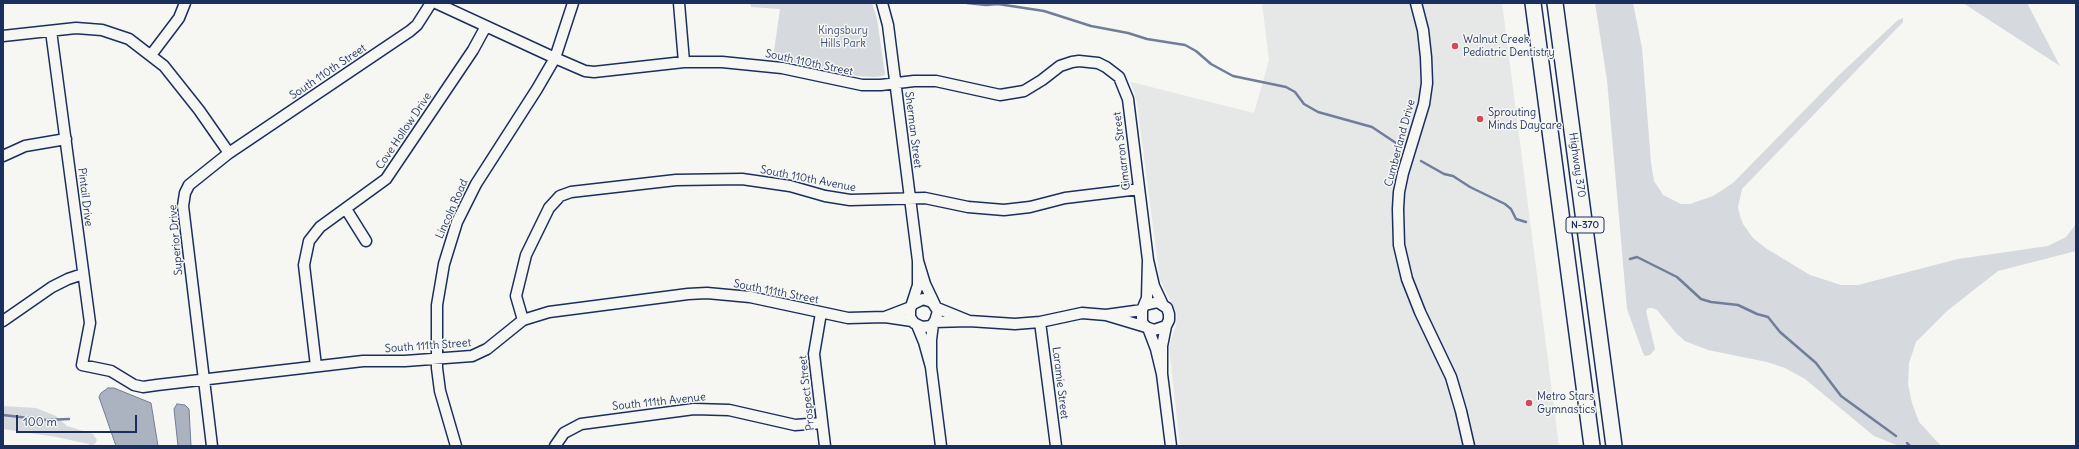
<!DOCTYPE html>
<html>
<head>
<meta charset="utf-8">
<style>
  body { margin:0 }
  #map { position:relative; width:2079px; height:449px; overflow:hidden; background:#f6f6f2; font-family:Delius,sans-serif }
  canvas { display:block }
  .frame { position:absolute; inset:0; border:4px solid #1b2f5e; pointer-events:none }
  .scale { position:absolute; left:16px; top:415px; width:121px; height:18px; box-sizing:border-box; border:2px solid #1b2f5e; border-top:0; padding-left:5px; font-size:12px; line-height:14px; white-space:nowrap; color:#1b2f5e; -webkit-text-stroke:3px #f6f6f2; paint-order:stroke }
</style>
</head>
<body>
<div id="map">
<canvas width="2079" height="449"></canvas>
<div class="frame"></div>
<div class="scale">100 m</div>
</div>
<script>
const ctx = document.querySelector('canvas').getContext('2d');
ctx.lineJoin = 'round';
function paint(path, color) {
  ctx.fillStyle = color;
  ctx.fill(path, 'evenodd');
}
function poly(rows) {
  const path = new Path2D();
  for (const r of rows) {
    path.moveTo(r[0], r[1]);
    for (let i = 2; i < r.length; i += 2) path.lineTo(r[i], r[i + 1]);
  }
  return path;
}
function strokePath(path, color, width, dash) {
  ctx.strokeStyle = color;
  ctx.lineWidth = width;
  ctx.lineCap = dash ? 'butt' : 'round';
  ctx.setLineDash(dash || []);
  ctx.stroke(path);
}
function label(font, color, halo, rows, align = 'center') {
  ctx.font = font + ' Delius,sans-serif';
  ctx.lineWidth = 3;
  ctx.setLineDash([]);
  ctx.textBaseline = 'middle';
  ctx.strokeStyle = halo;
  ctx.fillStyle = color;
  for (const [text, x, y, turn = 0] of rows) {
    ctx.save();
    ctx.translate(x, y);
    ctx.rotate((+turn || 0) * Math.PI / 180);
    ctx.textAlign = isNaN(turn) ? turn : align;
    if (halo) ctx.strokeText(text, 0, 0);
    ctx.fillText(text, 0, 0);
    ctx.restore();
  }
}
const built = poly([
  [1262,3,1502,3,1559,446,1180,446,1169,347,1176,325,1177,314,1160,280,1137,103,1131,82,1254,113,1269,60]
]);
const green = poly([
  [750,3,872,3,877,19,885,74,883,76,874,77,857,76,773,58,780,9,751,7],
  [1595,3,1633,3,1642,48,1651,163,1654,181,1663,195,1681,204,1690,204,1713,196,1733,183,1839,75,1898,20,1903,18,1903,22,1742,189,1738,207,1740,216,1743,224,1753,238,1767,249,1810,275,1841,285,1858,285,1958,259,2048,246,2066,237,2076,224,2076,251,1998,271,1947,311,1916,342,1909,363,1908,384,1912,403,1919,422,1941,446,1899,446,1874,436,1805,379,1785,368,1767,362,1708,350,1685,341,1677,334,1657,310,1653,308,1648,308,1646,311,1655,349,1650,355,1645,356,1643,353,1627,309,1607,80],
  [1963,3,2027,3,2060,66],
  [3,406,36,408,56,416,67,426,93,434,97,440,95,444,90,446,89,444,56,437,3,429]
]);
const water = poly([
  [108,388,114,388,151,403,158,446,116,446,99,397,101,393,108,388],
  [177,404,185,405,189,409,191,446,178,446,174,409,177,404]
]);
const stream = poly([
  [967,3,986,5,998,4,1044,11,1091,26,1128,33,1147,39,1185,45,1196,51,1211,64,1233,76,1286,87,1295,92,1304,104,1318,112,1372,127,1396,143],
  [1421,161,1444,174,1453,176,1470,187,1505,204,1511,209,1516,219,1526,222],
  [1630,259,1637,257,1677,277,1701,299,1711,302,1738,305,1757,314,1768,317,1780,332,1816,363,1841,396,1896,436],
  [3,415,46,420,69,419],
  [1907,443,1910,446]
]);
const minor = poly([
  [436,3,555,58,585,71,594,72,684,62,722,62,782,68,862,85,881,85,914,81,936,81,1000,95,1024,91,1042,80,1060,66,1072,62,1079,61,1098,63,1106,67,1119,77,1128,99,1148,260],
  [679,3,684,62],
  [882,3,888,25,918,261],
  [1416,3,1423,30,1426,57,1427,83,1424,104,1403,173,1399,192,1398,209,1399,245,1407,279,1420,312,1451,377,1461,411,1469,446],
  [51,31,90,323,82,365,111,371,134,385,143,387,157,385,363,361,405,361,472,356,487,349,523,320,549,312,688,294,707,293,750,297,848,318,885,317],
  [3,36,76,28,102,30,129,39,164,66,199,110,229,153,189,185,185,193,183,206,212,446],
  [151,55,179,18,185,3],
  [229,153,410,31,417,25,431,3],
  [3,156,25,146,66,139],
  [346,209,366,241],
  [913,304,923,299,932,302,938,311,935,321,931,326,922,327,914,323,910,317,910,310,918,285,918,261,925,284,935,305],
  [1145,305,1158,302,1167,308,1169,314,1169,320,1166,326,1154,330,1146,327,1142,322,1142,310,1147,298,1148,260,1154,286,1162,303],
  [911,307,885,317,912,321],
  [1142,310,1106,315,1146,327],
  [821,313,814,354,825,446],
  [523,320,516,296,526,255,549,208,560,196,571,192,676,180,742,179,790,186,825,196,850,200,925,198,968,207,1004,210,1030,207,1065,198,1139,189],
  [3,321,52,287,68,279,83,274],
  [969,321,1015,324,1040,322,1082,313,1106,315],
  [934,322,969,321,937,308],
  [1040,322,1056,446],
  [917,325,924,342,931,367,931,340,933,324],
  [1148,328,1156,349,1162,374,1162,346,1166,326],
  [316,366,304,265,309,241,320,227,386,179,473,50,485,28],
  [931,367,941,446],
  [1162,374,1171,446],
  [456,446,440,391,437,368,437,305,444,264,457,222,476,184,537,89,555,58,573,3],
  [555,446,564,433,581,424,694,409,729,410,795,425,822,423]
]);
const highway = poly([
  [1533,3,1592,446],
  [1555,3,1614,446]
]);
const markers = [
  [1455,46,4,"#d1495b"],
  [1480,119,4,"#d1495b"],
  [1529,403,4,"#d1495b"]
];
const shields = [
  [1585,225,38]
];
const shieldNames = [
  ["N-370",1585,225]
];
const parkNames = [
  ["Kingsbury",843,31],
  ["Hills Park",843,44]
];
const poiNames = [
  ["Walnut Creek",1463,40],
  ["Pediatric Dentistry",1463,53],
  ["Sprouting",1488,113],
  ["Minds Daycare",1488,126],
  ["Metro Stars",1537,397],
  ["Gymnastics",1537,410]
];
const streetNames = [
  ["South 110th Street",809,63,12],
  ["South 110th Street",328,72,-34],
  ["Sherman Street",913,130,83],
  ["Cove Hollow Drive",404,131,-56],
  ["Cumberland Drive",1400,143,-75],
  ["Cimarron Street",1122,151,-97],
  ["Highway 370",1577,165,82],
  ["South 110th Avenue",808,179,11],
  ["Pintail Drive",85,197,83],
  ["Lincoln Road",452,209,-66],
  ["Superior Drive",176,240,-95],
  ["South 111th Street",776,292,11],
  ["South 111th Street",428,346,-4],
  ["Laramie Street",1060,383,83],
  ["Prospect Street",807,393,-96],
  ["South 111th Avenue",659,402,-6]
];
paint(built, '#e6e7e7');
paint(green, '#d6d9dd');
paint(water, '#abb2c0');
strokePath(water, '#717e99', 1);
strokePath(stream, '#717e99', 2.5);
strokePath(minor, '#1b2f5e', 13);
strokePath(highway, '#1b2f5e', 18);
strokePath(minor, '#f6f6f2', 10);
strokePath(highway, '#f6f6f2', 15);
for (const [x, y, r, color] of markers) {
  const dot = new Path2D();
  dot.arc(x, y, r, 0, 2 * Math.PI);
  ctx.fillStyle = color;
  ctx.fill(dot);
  strokePath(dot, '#f6f6f2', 1.5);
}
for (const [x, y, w] of shields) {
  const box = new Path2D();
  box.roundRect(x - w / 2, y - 8, w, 16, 3);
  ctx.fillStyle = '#f6f6f2';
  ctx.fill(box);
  strokePath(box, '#1b2f5e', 1);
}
label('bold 10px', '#1b2f5e', null, shieldNames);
label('11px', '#405177', '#f6f6f2', parkNames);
label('11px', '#1b2f5e', '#f6f6f2', poiNames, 'left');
label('11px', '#1b2f5e', '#f6f6f2', streetNames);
</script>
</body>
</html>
